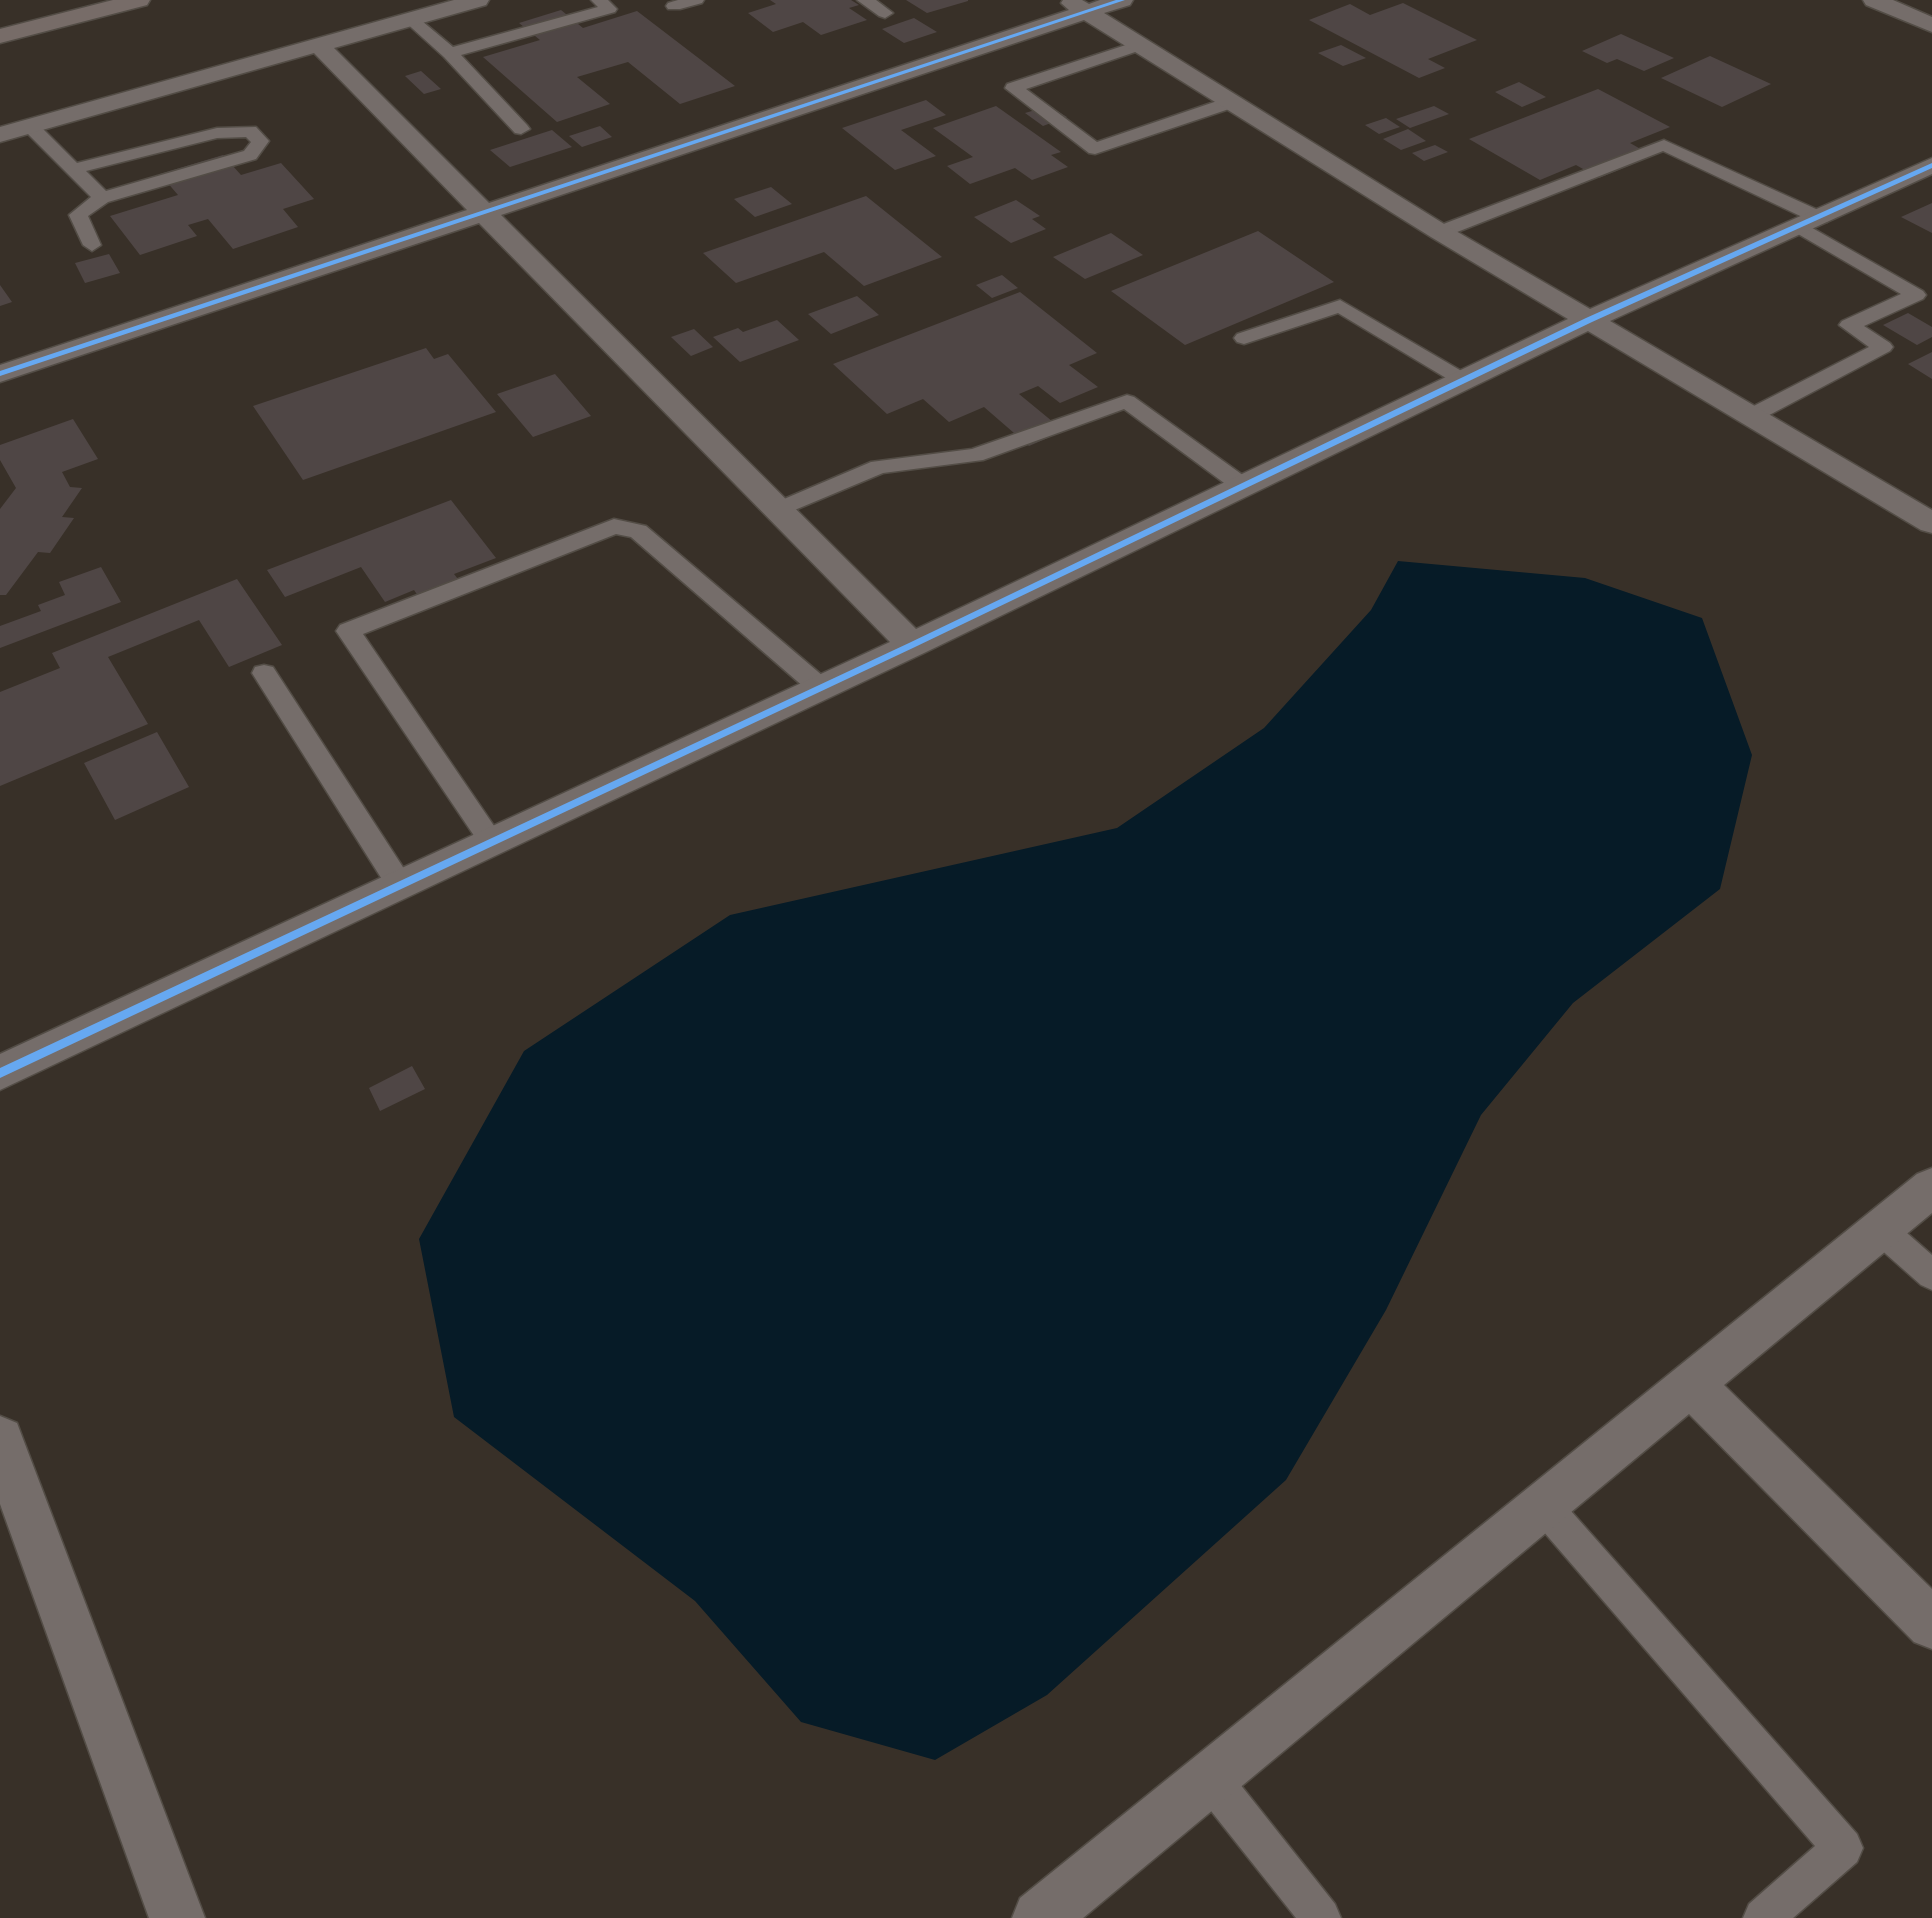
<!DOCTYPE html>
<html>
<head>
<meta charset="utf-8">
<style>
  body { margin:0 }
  canvas { display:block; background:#383028 }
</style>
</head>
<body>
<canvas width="1932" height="1918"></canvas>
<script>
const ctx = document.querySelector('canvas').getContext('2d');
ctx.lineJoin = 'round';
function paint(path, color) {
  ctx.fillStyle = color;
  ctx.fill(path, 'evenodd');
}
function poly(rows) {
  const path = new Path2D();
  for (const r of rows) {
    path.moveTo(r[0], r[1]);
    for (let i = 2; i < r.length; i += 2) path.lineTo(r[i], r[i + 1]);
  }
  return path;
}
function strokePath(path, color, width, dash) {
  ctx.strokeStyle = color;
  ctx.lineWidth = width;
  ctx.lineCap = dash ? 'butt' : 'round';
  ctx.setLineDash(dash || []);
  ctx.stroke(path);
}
const water = poly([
  [1398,561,1585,578,1702,618,1752,755,1720,889,1573,1003,1481,1115,1386,1310,1286,1480,1047,1695,935,1760,801,1722,695,1601,454,1417,419,1239,524,1051,730,915,1117,828,1264,728,1371,610]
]);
const building = poly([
  [770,0,851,0,859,5,849,8,867,20,821,35,803,22,773,32,748,13,776,4],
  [906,0,968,0,968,1,927,13],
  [1403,3,1477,40,1428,59,1445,68,1419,78,1309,20,1350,4,1370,15],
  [561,10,583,28,637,11,735,86,680,104,628,62,577,77,610,104,557,122,483,57,540,40,519,23],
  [914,18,937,32,904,43,882,29],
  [1621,34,1674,58,1644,71,1617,59,1607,63,1582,51],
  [1341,45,1366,58,1343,66,1318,53],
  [1710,56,1771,84,1722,107,1661,78],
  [421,71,441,89,424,94,405,76],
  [1519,82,1546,97,1522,107,1495,92],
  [1598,89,1670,127,1630,143,1653,156,1599,178,1576,165,1540,180,1469,139],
  [926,100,946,115,901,130,936,156,895,170,842,128],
  [996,106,1061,152,1051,155,1068,167,1032,180,1015,168,970,184,947,166,973,157,933,128],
  [1049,106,1067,117,1043,126,1025,113],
  [1434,106,1449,114,1410,128,1396,119],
  [1386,118,1400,127,1379,134,1365,125],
  [600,126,612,137,582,147,569,136],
  [1408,129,1426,141,1401,150,1383,139],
  [552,130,572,147,510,167,490,150],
  [1435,145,1448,152,1424,161,1412,153],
  [223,155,241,175,281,163,314,199,283,209,298,227,233,249,208,219,188,225,197,236,140,255,110,216,178,195,160,174],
  [771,187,792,204,755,217,734,199],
  [866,196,942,257,864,286,824,252,736,283,703,253],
  [1016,200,1040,216,1032,219,1046,229,1011,243,974,217],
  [1932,203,1932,233,1901,217],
  [1258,231,1334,282,1185,345,1111,291],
  [1111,233,1143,255,1085,279,1053,257],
  [109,254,120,273,85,283,75,263],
  [1002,275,1018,288,992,298,976,285],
  [0,285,12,302,0,306],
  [1020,292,1097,353,1069,365,1098,387,1060,403,1038,386,1019,394,1064,431,1029,446,984,407,949,422,923,399,887,414,833,364],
  [857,296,879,315,831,334,808,314],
  [1908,313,1932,327,1932,337,1917,345,1883,325],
  [777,320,799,340,740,362,713,337,738,328,743,332],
  [694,329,713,347,691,356,671,337],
  [426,348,434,359,448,354,496,412,303,480,253,406],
  [1932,352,1932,379,1908,364],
  [555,374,591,416,533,437,497,394],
  [73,419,98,459,62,472,70,487,82,488,62,517,74,518,50,553,38,552,6,595,0,595,0,509,16,488,0,460,0,445],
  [451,500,496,558,454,574,468,592,427,609,414,590,385,602,361,567,285,597,267,570],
  [101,567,121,602,0,648,0,626,41,611,38,605,65,595,59,582],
  [237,579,282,645,229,667,199,620,108,657,148,724,0,786,0,692,60,668,52,653],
  [157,732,189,787,115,820,84,763],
  [412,1066,425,1089,380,1111,369,1088]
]);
const lane = poly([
  [591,0,608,0,617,9,615,12,461,55,527,125,530,129,521,134,515,133,444,57,402,19,410,14,416,16,453,47,598,7,591,0],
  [678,0,704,0,702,3,680,9,668,9,666,6,668,3,678,0],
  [857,0,876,0,893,13,885,18,879,16,857,0],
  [1138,41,1146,46,1144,49,1026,89,1097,142,1226,98,1238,98,1241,102,1238,106,1095,154,1089,153,1005,88,1007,84,1138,41],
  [31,122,37,123,77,163,217,128,256,127,269,141,256,159,108,202,88,216,101,245,92,251,83,245,69,215,91,197,25,131,22,127,31,122],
  [246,137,251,142,244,151,106,191,86,171,217,138,246,137],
  [1664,140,1827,214,1829,218,1827,222,1813,222,1663,151,1447,236,1433,236,1431,232,1433,228,1664,140],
  [1800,221,1923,291,1926,295,1923,299,1864,326,1890,343,1893,347,1890,351,1758,421,1744,421,1740,416,1744,411,1869,347,1839,325,1842,321,1901,294,1793,231,1791,227,1800,221],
  [1340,300,1470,376,1473,380,1470,384,1463,386,1456,384,1338,313,1244,344,1237,342,1234,338,1237,334,1340,300],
  [1127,395,1134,397,1251,481,1254,486,1251,491,1235,491,1124,409,983,460,883,473,778,517,770,515,767,510,770,505,871,462,972,449,1127,395],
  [614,519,646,526,830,682,833,688,830,694,821,697,812,694,631,537,616,534,363,634,505,842,501,849,492,852,483,849,336,631,340,625,614,519],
  [264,665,273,667,410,878,414,885,410,892,400,895,390,892,252,673,255,667,264,665],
  [1880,1215,1891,1219,1932,1255,1932,1290,1921,1285,1869,1239,1864,1229,1869,1219,1880,1215],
  [1543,1488,1555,1493,1857,1834,1863,1848,1857,1862,1793,1918,1743,1918,1749,1904,1815,1846,1531,1517,1526,1505,1531,1493,1543,1488],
  [1210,1759,1224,1764,1335,1904,1341,1918,1296,1918,1196,1792,1191,1778,1196,1764,1210,1759]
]);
const street = poly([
  [454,0,489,0,486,5,334,48,489,203,1069,10,1061,3,1063,0,1082,0,1089,4,1100,0,1133,0,1130,5,1104,13,1449,227,1590,309,1932,158,1932,174,1610,321,1932,510,1932,533,1921,530,1588,331,924,653,0,1090,0,1054,890,642,479,223,0,382,0,365,467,210,314,53,0,142,0,127,454,0],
  [1084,20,1431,237,1568,319,916,629,501,215,1084,20],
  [1863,0,1893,0,1932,17,1932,32,1866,5,1863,0],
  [1932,1168,1932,1213,1724,1385,1932,1589,1932,1649,1914,1642,1689,1414,1083,1918,1012,1918,1020,1898,1917,1174,1932,1168],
  [0,1416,17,1423,23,1439,205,1918,149,1918,0,1504,0,1416]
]);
const primary = poly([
  [113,0,150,0,147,5,0,43,0,29,113,0]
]);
const cycleway = poly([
  [1116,0,1125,0,0,376,0,371,1116,0],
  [1932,163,1932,168,1592,322,915,647,0,1078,0,1068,909,643,1586,318,1932,163]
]);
paint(water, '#061b27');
paint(building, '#4f4645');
strokePath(lane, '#534d46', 3);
strokePath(street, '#534d46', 3);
strokePath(primary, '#534d46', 3);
paint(lane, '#756d6a');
paint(street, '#756d6a');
paint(primary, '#776c68');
paint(cycleway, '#66a8f1');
</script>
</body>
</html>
